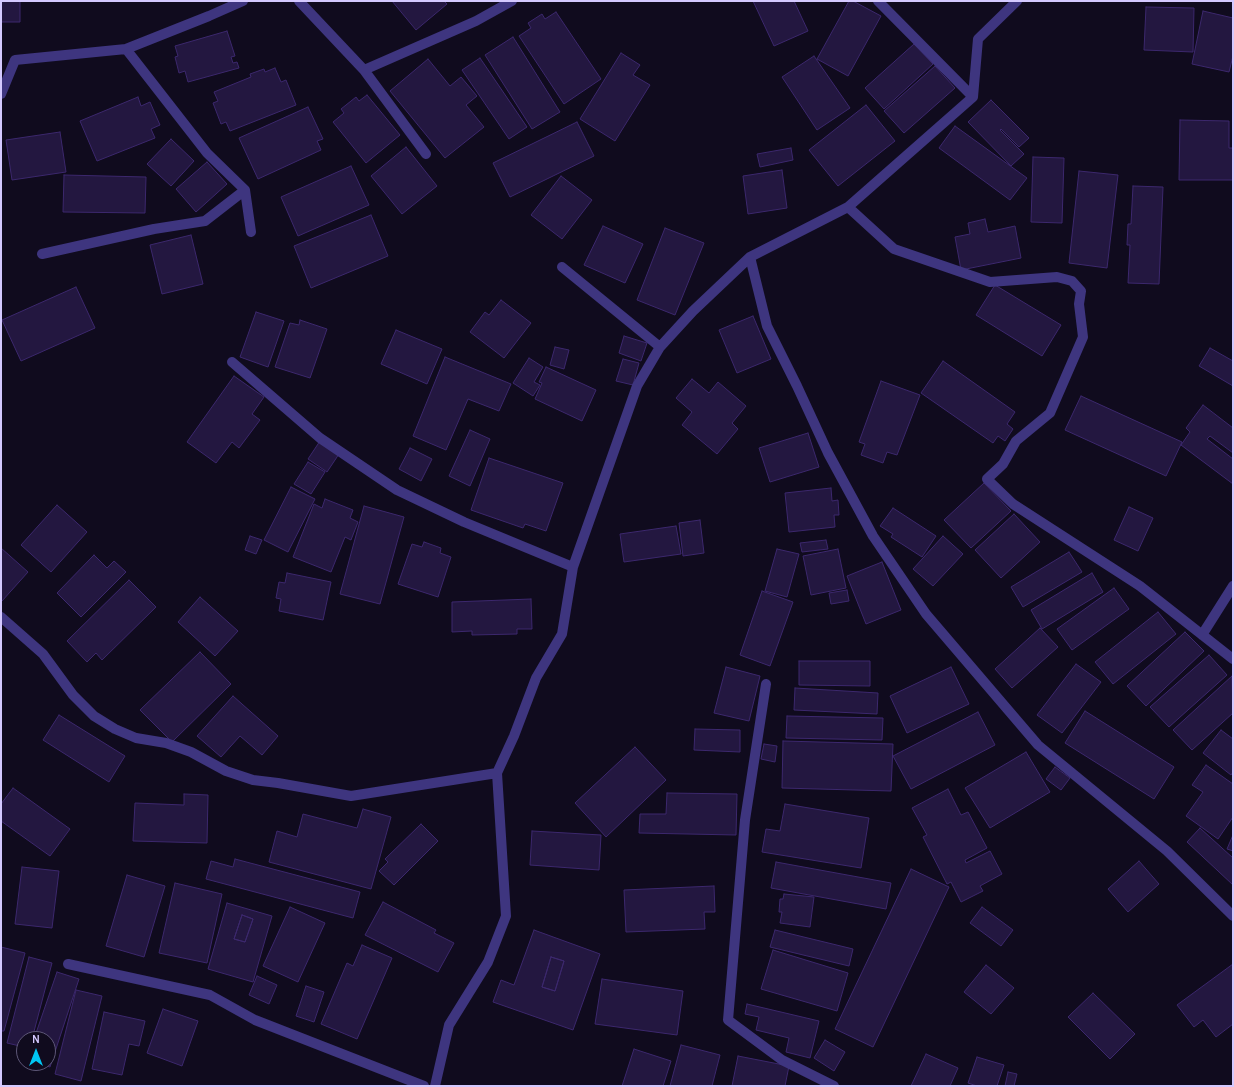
<!DOCTYPE html>
<html>
<head>
<meta charset="utf-8">
<style>
  body { margin:0 }
  #map { position:relative; width:1234px; height:1087px; overflow:hidden; background:#100b1e; font-family:Karla,sans-serif }
  canvas { display:block }
  .frame { position:absolute; inset:0; border:2px solid #d4c9ff; pointer-events:none }
  .north { position:absolute; left:16px; top:1031px; width:40px; height:40px; box-sizing:border-box; background:#100b1e; border:1px solid #5e5778; border-radius:50%; rotate:0deg; font-size:11px; font-weight:700; line-height:16px; text-align:center; color:#d4c9ff }
  .north::after { content:''; display:block; margin:auto; width:14px; height:18px; background:#00c6f4; clip-path:polygon(50% 0,100% 100%,50% 72%,0 100%) }
</style>
</head>
<body>
<div id="map">
<canvas width="1234" height="1087"></canvas>
<div class="frame"></div>
<div class="north">N</div>
</div>
<script>
const ctx = document.querySelector('canvas').getContext('2d');
ctx.lineJoin = 'round';
function paint(path, color) {
  ctx.fillStyle = color;
  ctx.fill(path, 'evenodd');
}
function poly(rows) {
  const path = new Path2D();
  for (const r of rows) {
    path.moveTo(r[0], r[1]);
    for (let i = 2; i < r.length; i += 2) path.lineTo(r[i], r[i + 1]);
  }
  return path;
}
function strokePath(path, color, width, dash) {
  ctx.strokeStyle = color;
  ctx.lineWidth = width;
  ctx.lineCap = dash ? 'butt' : 'round';
  ctx.setLineDash(dash || []);
  ctx.stroke(path);
}
const building = poly([
  [1,1,20,1,20,22,1,22,1,1],
  [392,1,444,1,447,4,416,30,392,1],
  [753,1,794,1,808,31,774,46,753,1],
  [849,1,853,1,881,16,848,76,817,59,849,1],
  [1146,7,1194,8,1193,52,1144,50,1146,7],
  [1203,11,1233,18,1233,56,1229,72,1192,64,1203,11],
  [556,12,601,79,564,104,519,36,531,28,528,23,542,14,545,19,556,12],
  [227,31,235,56,231,57,233,63,237,62,239,68,188,82,185,71,179,73,175,57,178,56,175,46,227,31],
  [513,37,560,112,532,129,485,55,513,37],
  [914,44,933,64,884,109,865,88,914,44],
  [621,53,640,65,633,75,650,85,615,141,580,119,621,53],
  [814,56,850,108,817,130,782,77,814,56],
  [480,58,527,127,509,139,462,70,480,58],
  [428,59,450,86,461,77,477,96,466,105,484,127,445,158,390,91,428,59],
  [935,66,955,88,904,133,884,111,935,66],
  [275,68,281,82,286,80,296,105,230,131,226,122,221,124,213,103,218,101,214,92,251,77,250,74,264,69,265,72,275,68],
  [367,95,400,135,366,163,333,122,344,113,341,109,356,97,359,101,367,95],
  [138,97,141,106,150,102,160,125,151,129,155,138,97,161,80,121,138,97],
  [991,100,1029,138,1019,147,1001,129,1000,130,1024,154,1011,166,968,122,991,100],
  [866,105,895,141,838,186,809,150,866,105],
  [308,107,323,139,317,141,321,150,258,179,239,138,308,107],
  [1180,120,1229,121,1229,148,1233,148,1233,180,1179,180,1180,120],
  [577,122,594,156,510,197,493,163,577,122],
  [955,126,1027,178,1010,200,939,148,955,126],
  [60,132,66,172,12,180,6,140,60,132],
  [171,139,194,161,171,186,147,164,171,139],
  [406,147,437,186,402,214,371,176,406,147],
  [791,148,793,160,760,167,757,154,791,148],
  [1033,157,1064,158,1062,223,1031,222,1033,157],
  [207,162,227,184,196,212,176,189,207,162],
  [351,166,369,205,298,236,281,197,351,166],
  [782,170,787,208,748,214,743,176,782,170],
  [1079,171,1118,175,1107,268,1069,263,1079,171],
  [64,175,146,177,145,213,63,212,64,175],
  [561,176,592,200,562,239,531,215,561,176],
  [1133,186,1163,187,1159,284,1128,283,1130,245,1127,245,1128,224,1131,224,1133,186],
  [371,215,388,256,311,288,294,246,371,215],
  [985,219,988,232,1015,226,1021,258,961,270,955,237,970,234,968,223,985,219],
  [603,226,643,244,625,283,584,265,603,226],
  [665,228,704,243,675,315,637,300,665,228],
  [191,235,203,284,162,294,150,245,191,235],
  [995,285,1061,325,1042,356,976,315,995,285],
  [76,287,95,328,21,361,2,320,76,287],
  [501,300,531,323,504,358,470,332,485,312,489,315,501,300],
  [256,312,284,321,268,367,240,357,256,312],
  [753,316,771,359,737,373,719,330,753,316],
  [300,320,327,329,310,378,275,367,290,323,299,325,300,320],
  [396,330,442,349,427,384,381,364,396,330],
  [624,336,647,343,641,361,619,353,624,336],
  [555,347,569,350,564,369,550,365,555,347],
  [1210,348,1233,361,1233,386,1199,366,1210,348],
  [445,357,511,384,499,411,468,399,446,450,413,436,445,357],
  [529,358,543,367,534,382,540,385,533,396,513,383,529,358],
  [623,359,639,363,633,385,616,381,623,359],
  [943,361,1015,412,1007,424,1013,429,1005,441,998,436,993,443,921,393,943,361],
  [546,367,596,390,582,421,535,399,542,383,539,382,546,367],
  [234,376,264,397,252,414,260,420,239,448,232,442,216,463,187,442,234,376],
  [692,379,709,393,718,382,746,406,732,423,738,429,717,454,682,425,692,412,676,398,692,379],
  [881,381,920,395,897,455,887,452,883,463,861,455,865,444,859,442,881,381],
  [1081,396,1182,442,1166,476,1065,430,1081,396],
  [1203,405,1233,428,1233,453,1210,436,1207,439,1233,459,1233,484,1181,445,1190,432,1186,428,1203,405],
  [470,430,490,439,470,486,449,476,470,430],
  [808,433,819,467,770,482,759,448,808,433],
  [320,441,339,454,327,472,308,459,320,441],
  [410,448,432,459,421,481,399,469,410,448],
  [489,458,563,483,546,531,525,524,523,528,471,510,489,458],
  [308,462,325,472,311,494,294,484,308,462],
  [984,483,1011,511,971,548,944,520,984,483],
  [291,487,315,499,288,552,264,540,291,487],
  [831,488,832,501,838,500,839,515,834,515,835,527,789,532,785,493,831,488],
  [325,499,353,510,350,518,358,522,351,540,345,537,331,572,293,557,314,504,322,508,325,499],
  [57,505,87,532,51,572,21,545,57,505],
  [364,506,404,517,380,604,340,594,364,506],
  [1129,507,1153,518,1138,551,1114,540,1129,507],
  [893,508,936,536,922,557,891,537,893,534,880,526,893,508],
  [1014,514,1040,542,1001,578,975,550,1014,514],
  [700,520,704,553,683,556,679,523,700,520],
  [676,526,681,554,624,562,620,534,676,526],
  [250,536,262,540,256,554,245,550,250,536],
  [943,536,963,554,933,586,913,569,943,536],
  [826,540,828,549,802,552,800,543,826,540],
  [424,542,441,548,440,553,451,557,438,597,398,584,412,544,422,547,424,542],
  [1,548,28,572,2,601,1,600,1,548],
  [777,549,799,554,787,597,765,591,777,549],
  [838,549,846,588,811,595,803,556,838,549],
  [1069,552,1082,572,1023,607,1011,587,1069,552],
  [94,555,107,568,114,561,126,572,81,617,57,593,94,555],
  [882,562,901,610,866,624,847,576,882,562],
  [287,573,331,582,323,620,279,611,281,599,276,598,279,582,285,583,287,573],
  [1092,573,1103,592,1042,629,1031,610,1092,573],
  [129,580,156,607,102,660,96,653,87,662,67,641,129,580],
  [1114,588,1129,609,1072,650,1057,629,1114,588],
  [847,590,849,601,831,604,829,593,847,590],
  [762,591,793,602,770,666,740,655,762,591],
  [200,597,238,631,215,656,178,622,200,597],
  [531,599,532,629,517,629,517,634,472,635,472,631,452,632,452,602,531,599],
  [1158,612,1176,634,1113,684,1095,662,1158,612],
  [1040,628,1058,647,1012,688,995,669,1040,628],
  [1185,632,1204,651,1146,706,1127,686,1185,632],
  [200,652,231,684,172,742,140,710,200,652],
  [1209,655,1227,675,1169,727,1150,707,1209,655],
  [799,661,870,661,870,686,799,685,799,661],
  [1076,664,1101,682,1062,733,1037,715,1076,664],
  [726,667,760,676,749,721,714,713,726,667],
  [951,667,969,704,907,733,890,696,951,667],
  [1232,676,1233,713,1192,750,1173,730,1232,676],
  [795,688,878,693,877,714,794,710,795,688],
  [233,696,278,736,262,755,240,736,221,757,197,736,233,696],
  [1085,711,1174,767,1154,799,1065,743,1085,711],
  [978,712,995,745,911,789,893,756,978,712],
  [59,715,125,756,109,782,43,740,59,715],
  [787,716,883,718,882,740,786,738,787,716],
  [695,729,740,730,740,752,694,750,695,729],
  [1221,730,1233,739,1233,772,1231,775,1203,753,1221,730],
  [783,741,893,744,891,791,782,788,783,741],
  [764,744,777,746,775,762,761,759,764,744],
  [635,747,666,780,606,837,575,803,635,747],
  [1026,752,1050,792,990,828,965,788,1026,752],
  [1206,765,1233,784,1233,817,1218,839,1186,816,1203,792,1192,785,1206,765],
  [1055,767,1070,778,1061,790,1046,779,1055,767],
  [13,788,70,829,50,856,1,821,1,804,13,788],
  [948,789,961,815,968,812,987,848,965,860,966,863,990,851,1002,874,980,886,983,891,961,902,951,882,947,884,923,837,927,835,912,808,948,789],
  [667,793,737,794,736,835,639,833,640,814,666,814,667,793],
  [184,794,208,795,207,843,133,841,135,803,184,805,184,794],
  [785,804,869,818,861,868,762,852,766,829,780,831,785,804],
  [363,809,391,817,371,889,269,862,277,831,297,837,303,814,357,828,363,809],
  [421,824,438,841,394,885,379,871,388,862,385,859,421,824],
  [1200,828,1233,858,1233,885,1187,842,1200,828],
  [532,831,601,835,599,870,530,865,532,831],
  [1233,835,1233,851,1227,849,1233,835],
  [235,859,360,892,353,918,206,879,211,861,233,867,235,859],
  [1139,861,1159,884,1128,912,1108,889,1139,861],
  [776,862,891,883,886,909,771,888,776,862],
  [22,867,59,871,52,928,15,924,22,867],
  [911,869,949,887,873,1047,835,1029,911,869],
  [127,875,165,886,144,957,106,946,127,875],
  [175,883,222,894,207,963,159,953,175,883],
  [714,886,715,912,704,912,705,929,626,932,624,890,714,886],
  [784,894,814,897,810,927,780,923,782,912,779,912,780,899,783,899,784,894],
  [383,902,436,930,434,933,454,943,438,972,365,935,383,902],
  [227,903,272,916,253,982,208,969,227,903],
  [242,915,253,919,245,942,234,939,242,915],
  [290,907,325,923,298,982,263,966,290,907],
  [982,907,1013,930,1001,946,970,923,982,907],
  [242,915,253,919,245,942,234,939,242,915],
  [534,930,600,954,573,1030,493,1002,501,980,514,985,534,930],
  [551,957,564,961,555,991,542,987,551,957],
  [775,930,853,949,849,966,770,947,775,930],
  [362,945,392,958,357,1039,321,1024,347,963,353,966,362,945],
  [1,947,25,953,4,1031,1,1031,1,947],
  [773,950,848,973,837,1011,761,989,773,950],
  [29,957,52,963,32,1039,24,1039,24,1047,7,1043,29,957],
  [551,957,564,961,555,991,542,987,551,957],
  [1233,964,1233,1024,1216,1037,1203,1020,1194,1027,1177,1005,1233,964],
  [986,965,1014,988,991,1014,964,992,986,965],
  [57,972,79,979,50,1067,37,1063,48,1063,48,1039,34,1039,57,972],
  [257,976,277,985,269,1004,249,995,257,976],
  [602,979,683,991,677,1035,595,1024,602,979],
  [306,986,324,992,314,1022,296,1016,306,986],
  [76,990,102,996,81,1081,55,1074,76,990],
  [1093,993,1135,1034,1110,1059,1068,1017,1093,993],
  [747,1004,819,1021,810,1058,786,1052,789,1038,756,1030,759,1017,745,1014,747,1004],
  [163,1009,198,1021,182,1066,147,1053,163,1009],
  [104,1012,145,1021,139,1046,129,1044,122,1075,92,1069,104,1012],
  [825,1040,845,1052,834,1071,814,1058,825,1040],
  [681,1045,720,1055,712,1086,670,1086,681,1045],
  [634,1049,671,1061,663,1086,622,1086,634,1049],
  [926,1054,958,1068,950,1086,911,1086,926,1054],
  [738,1056,789,1066,785,1086,732,1086,738,1056],
  [977,1057,1004,1065,997,1086,977,1086,968,1083,977,1057],
  [1008,1072,1017,1074,1014,1086,1005,1086,1008,1072]
]);
const minor = poly([
  [299,1,364,70],
  [878,1,973,97],
  [126,49,207,153,245,190,251,232],
  [1,94,15,60,126,49,209,16,243,1],
  [426,154,364,70,476,21,512,1],
  [848,207,894,249,990,282,1057,277,1072,281,1081,291,1079,304,1083,337,1050,413,1016,441,1003,464,987,479,1013,504,1140,586,1233,659],
  [42,254,154,229,205,221,245,190],
  [750,257,767,326,797,386,828,453,873,536,926,614,1038,745,1167,851,1233,916],
  [562,267,660,347],
  [232,362,320,438,397,490,464,522,573,567],
  [1,617,43,654,73,695,94,716,115,729,136,738,166,743,191,752,226,771,253,780,278,783,351,796,497,773],
  [1202,635,1233,586],
  [766,684,745,820,728,1020,782,1060,834,1086],
  [68,964,210,995,255,1020,424,1086],
  [435,1086,449,1025,488,962,506,916,497,773,514,736,536,678,562,634,573,567,637,386,660,347,693,311,750,257,848,207,973,97,978,39,1017,1]
]);
paint(building, '#231740');
strokePath(building, '#3c286d', 1);
strokePath(minor, '#3e357f', 10);
</script>
</body>
</html>
